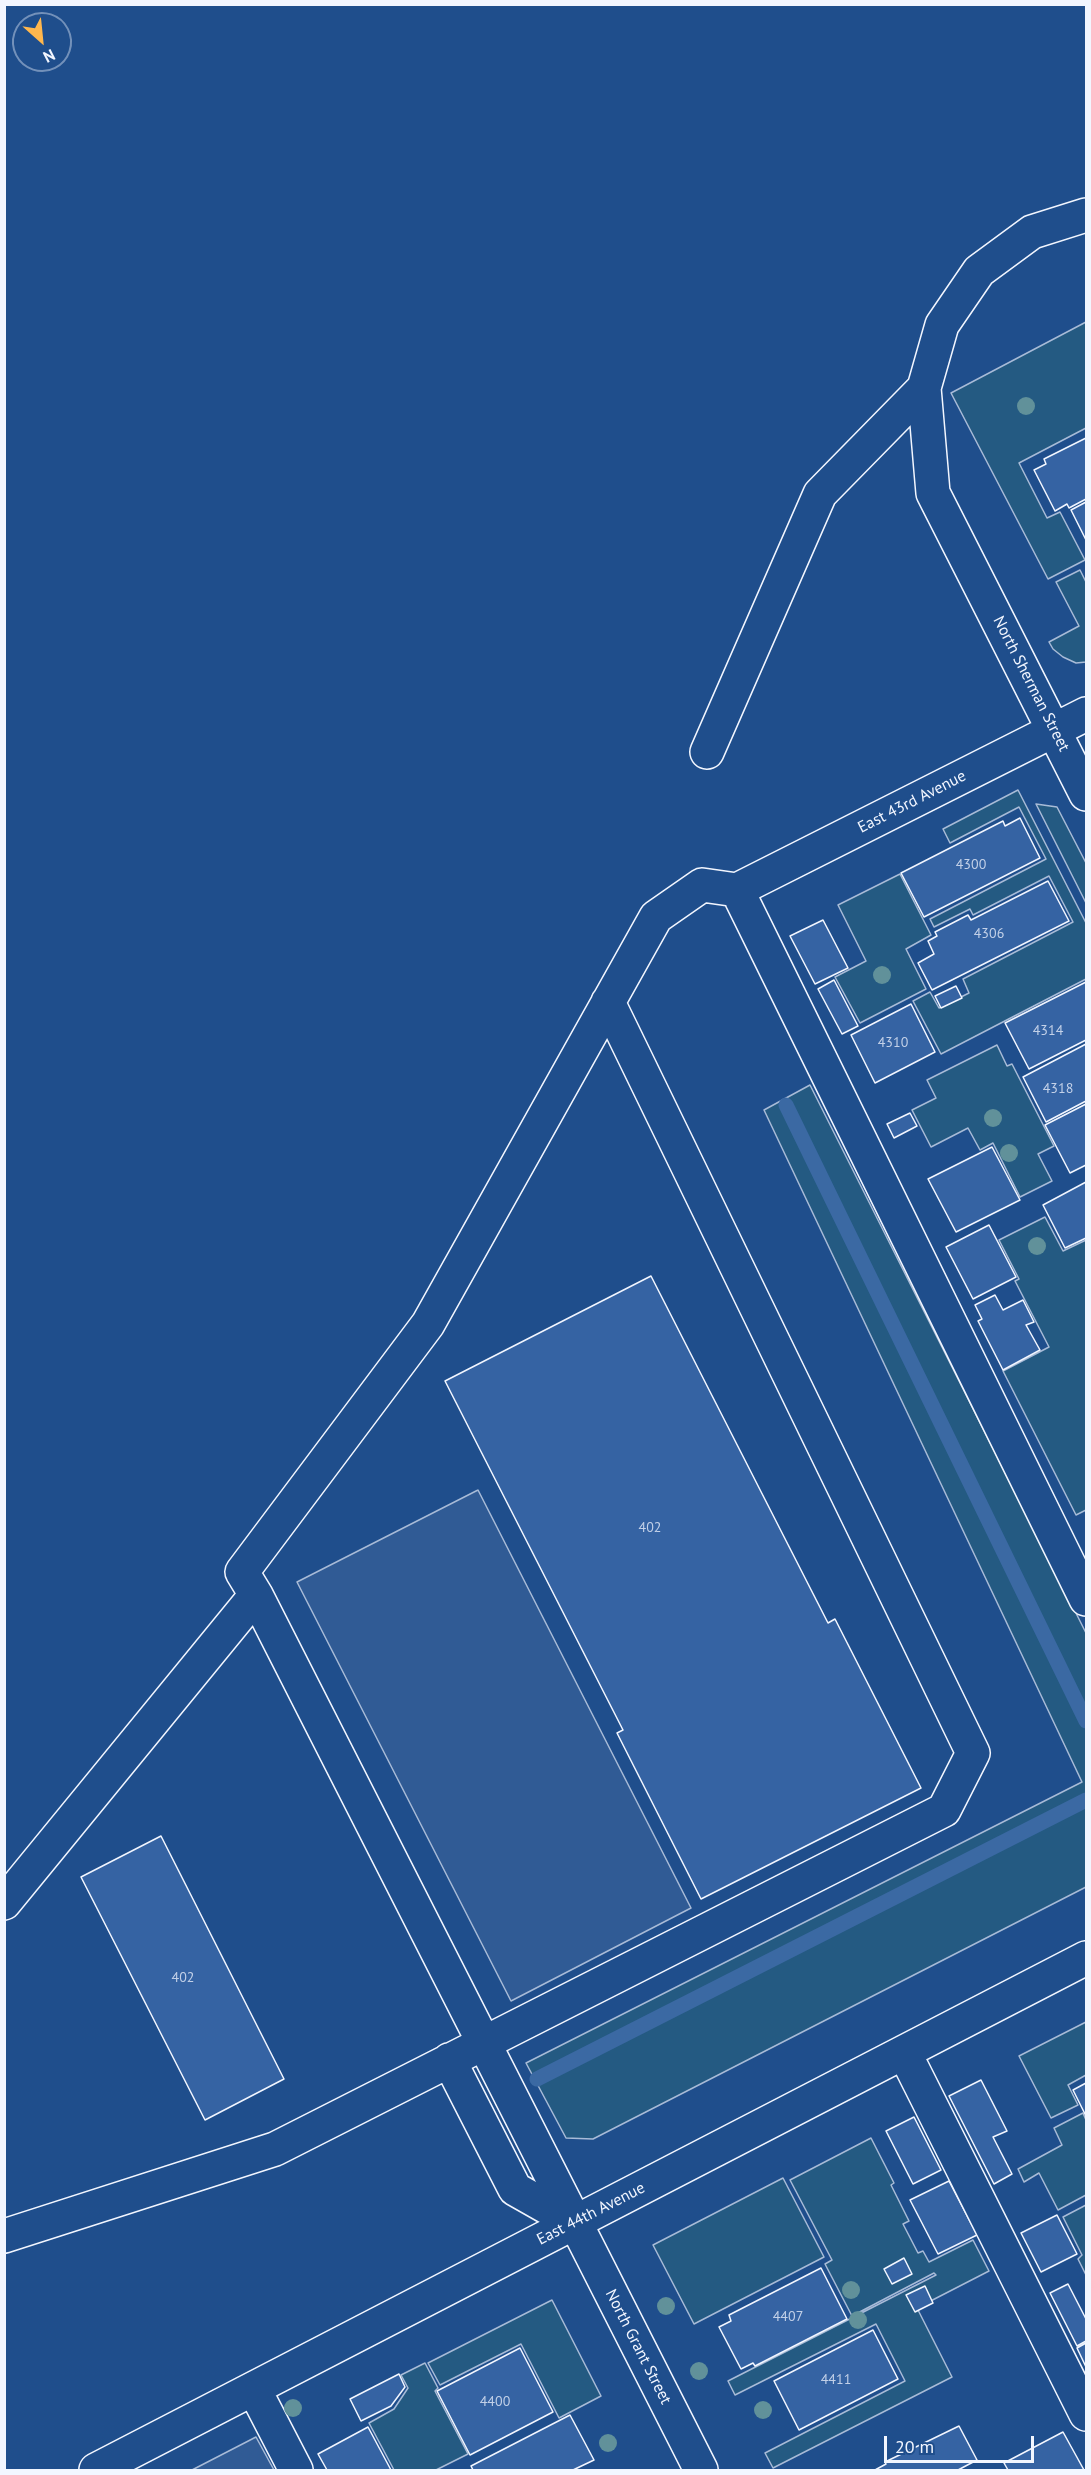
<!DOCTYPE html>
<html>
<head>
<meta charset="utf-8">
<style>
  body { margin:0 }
  #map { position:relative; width:1091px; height:2475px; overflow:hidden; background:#1f4e8c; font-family:"PT Sans",sans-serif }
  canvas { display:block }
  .frame { position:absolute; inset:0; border:6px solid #f2f6ff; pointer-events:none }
  .north { position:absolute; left:12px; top:12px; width:60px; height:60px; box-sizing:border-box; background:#1f4e8c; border:2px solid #7391ba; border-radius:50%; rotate:153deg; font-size:16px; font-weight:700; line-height:24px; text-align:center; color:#f2f6ff }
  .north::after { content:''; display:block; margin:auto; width:21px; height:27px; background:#ffb74d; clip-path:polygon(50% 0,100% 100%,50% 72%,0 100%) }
  .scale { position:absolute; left:884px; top:2436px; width:150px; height:27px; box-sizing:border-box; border:3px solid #f2f6ff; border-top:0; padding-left:8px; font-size:18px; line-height:21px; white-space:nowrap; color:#f2f6ff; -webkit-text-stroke:4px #1f4e8c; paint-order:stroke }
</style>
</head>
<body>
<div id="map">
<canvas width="1091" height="2475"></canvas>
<div class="frame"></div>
<div class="north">N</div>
<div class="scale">20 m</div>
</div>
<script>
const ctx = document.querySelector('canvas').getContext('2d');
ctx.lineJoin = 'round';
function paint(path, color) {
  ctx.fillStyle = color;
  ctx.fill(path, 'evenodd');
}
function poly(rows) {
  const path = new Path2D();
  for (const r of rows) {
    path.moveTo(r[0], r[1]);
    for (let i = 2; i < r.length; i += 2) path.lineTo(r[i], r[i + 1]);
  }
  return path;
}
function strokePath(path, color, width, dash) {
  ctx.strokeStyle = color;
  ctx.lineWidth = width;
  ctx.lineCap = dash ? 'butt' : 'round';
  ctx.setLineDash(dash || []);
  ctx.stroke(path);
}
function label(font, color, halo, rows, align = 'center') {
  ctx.font = font + ' "PT Sans",sans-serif';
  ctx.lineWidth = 4.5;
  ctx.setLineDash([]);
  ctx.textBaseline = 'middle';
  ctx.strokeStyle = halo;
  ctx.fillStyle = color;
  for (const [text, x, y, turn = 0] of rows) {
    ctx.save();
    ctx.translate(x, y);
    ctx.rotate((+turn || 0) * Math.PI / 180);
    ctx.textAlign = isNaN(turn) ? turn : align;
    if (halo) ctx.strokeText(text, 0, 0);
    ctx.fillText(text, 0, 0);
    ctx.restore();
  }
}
const green = poly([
  [1086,322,1086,428,1019,463,1047,518,1060,512,1085,560,1048,579,951,393,1086,322],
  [1080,570,1086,582,1086,662,1076,663,1063,657,1053,649,1049,642,1079,626,1056,582,1080,570],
  [1018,790,1086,923,1086,979,941,1054,913,1001,930,992,939,1008,969,993,963,979,1073,922,1049,876,973,915,970,909,934,927,930,919,1046,859,1019,807,950,843,943,829,1018,790],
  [1036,804,1057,807,1086,863,1086,903,1036,804],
  [900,874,931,935,906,949,926,989,860,1023,835,977,866,961,838,905,900,874],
  [997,1045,1007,1066,1012,1064,1054,1146,1038,1154,1052,1181,1020,1197,993,1143,980,1150,968,1128,931,1147,912,1110,936,1098,927,1080,997,1045],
  [810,1085,1086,1633,1086,1887,593,2139,566,2138,526,2063,1082,1782,764,1110,810,1085],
  [1045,1217,1063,1251,1086,1240,1086,1510,1076,1515,1003,1371,1049,1347,1015,1281,1019,1279,999,1240,1045,1217],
  [1086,2022,1086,2075,1068,2085,1078,2105,1051,2118,1019,2056,1086,2022],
  [1083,2113,1086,2120,1086,2195,1058,2210,1039,2173,1024,2182,1018,2169,1062,2145,1054,2128,1083,2113],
  [871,2138,894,2183,891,2185,909,2221,903,2224,918,2253,923,2251,929,2262,973,2240,989,2271,917,2308,952,2377,773,2468,765,2453,905,2381,876,2324,735,2395,728,2381,936,2275,934,2273,852,2316,825,2264,832,2260,790,2180,871,2138],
  [783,2178,824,2257,694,2324,653,2245,783,2178],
  [1086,2205,1086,2275,1078,2259,1082,2255,1063,2217,1086,2205],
  [552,2300,601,2396,559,2418,521,2344,440,2385,428,2363,552,2300],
  [425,2363,438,2388,435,2391,468,2454,436,2470,394,2470,369,2423,394,2409,408,2388,401,2375,425,2363]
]);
const parking = poly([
  [478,1490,691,1908,511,2001,297,1582,478,1490],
  [256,2437,274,2470,192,2470,256,2437]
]);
const stream = poly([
  [786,1105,1086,1721],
  [537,2079,1086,1800]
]);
const building = poly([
  [1086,438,1086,499,1069,508,1067,504,1055,511,1034,470,1046,464,1044,459,1086,438],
  [1086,502,1086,540,1071,510,1086,502],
  [1020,818,1040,858,924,917,901,873,1003,821,1005,826,1020,818],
  [1048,881,1069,921,932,990,918,963,934,954,928,941,937,936,935,932,968,915,971,920,1048,881],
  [823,920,848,968,815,984,790,936,823,920],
  [834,980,858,1026,842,1034,818,989,834,980],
  [1086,982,1086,1040,1029,1069,1005,1023,1086,982],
  [956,986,962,998,941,1008,935,996,956,986],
  [911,1004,935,1052,875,1083,851,1035,911,1004],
  [1086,1044,1086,1101,1046,1122,1023,1077,1086,1044],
  [1086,1104,1086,1165,1070,1173,1045,1125,1086,1104],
  [910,1113,917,1126,894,1138,887,1124,910,1113],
  [992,1147,1020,1200,956,1232,928,1179,992,1147],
  [1086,1182,1086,1238,1065,1248,1043,1205,1086,1182],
  [989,1225,1016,1277,973,1299,946,1247,989,1225],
  [651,1276,828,1623,835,1619,921,1788,701,1899,617,1733,623,1730,445,1381,651,1276],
  [995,1295,1003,1310,1023,1300,1034,1322,1026,1325,1040,1350,1003,1370,978,1321,982,1319,975,1305,995,1295],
  [161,1836,284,2079,205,2120,81,1877,161,1836],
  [981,2080,1007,2131,993,2137,1012,2174,994,2184,949,2096,981,2080],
  [1086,2083,1086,2116,1073,2090,1086,2083],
  [914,2117,941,2170,913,2184,886,2131,914,2117],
  [949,2181,977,2235,938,2254,910,2200,949,2181],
  [1057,2215,1077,2254,1041,2272,1021,2233,1057,2215],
  [904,2258,912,2274,892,2284,884,2269,904,2258],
  [821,2268,847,2319,755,2366,753,2363,741,2369,719,2327,731,2321,729,2315,821,2268],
  [1068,2284,1086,2319,1086,2341,1077,2346,1050,2293,1068,2284],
  [925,2286,933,2303,915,2312,906,2295,925,2286],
  [873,2330,898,2379,799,2430,774,2381,873,2330],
  [1086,2343,1086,2367,1077,2348,1086,2343],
  [520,2348,553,2412,470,2455,437,2391,520,2348],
  [399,2374,405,2387,391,2406,361,2421,350,2399,399,2374],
  [570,2415,594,2460,573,2470,473,2470,471,2466,570,2415],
  [959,2426,977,2460,958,2470,875,2470,886,2464,885,2462,959,2426],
  [368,2427,391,2470,327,2470,318,2454,368,2427],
  [1063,2432,1084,2470,1008,2470,1004,2463,1063,2432]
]);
const minor = poly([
  [1086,215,1032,232,979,271,942,325,924,388,933,493,1086,794],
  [707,752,820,494,924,388],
  [737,890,1086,1599],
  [737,890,1086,714],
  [4,1903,256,1595],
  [904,2052,1086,2414],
  [449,2060,515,2189,575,2223],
  [4,2236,275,2149,944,1810,973,1753,608,1002],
  [254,2389,296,2470],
  [96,2470,1086,1958],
  [701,2470,256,1595,242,1572,428,1324,656,917,702,885,737,890]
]);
const trees = [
  [1026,406],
  [882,975],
  [993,1118],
  [1009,1153],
  [1037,1246],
  [851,2290],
  [666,2306],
  [858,2320],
  [699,2371],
  [293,2408],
  [763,2410],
  [608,2443]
];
const numberNames = [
  ["4300",971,865],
  ["4306",989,934],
  ["4314",1048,1031],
  ["4310",893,1043],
  ["4318",1058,1089],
  ["402",650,1528],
  ["402",183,1978],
  ["4407",788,2317],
  ["4411",836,2380],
  ["4400",495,2402]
];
const streetNames = [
  ["North Sherman Street",1031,684,63],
  ["East 43rd Avenue",912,802,-27],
  ["East 44th Avenue",591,2214,-27],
  ["North Grant Street",638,2347,63]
];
paint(green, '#245a82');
strokePath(green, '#a8bbd7', 1.5);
paint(parking, '#305b95');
strokePath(parking, '#a8bbd7', 1.5);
strokePath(stream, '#3b69a3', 15);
paint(building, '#3563a3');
strokePath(building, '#f2f6ff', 1.5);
strokePath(minor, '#f2f6ff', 36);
strokePath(minor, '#1f4e8c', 33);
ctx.fillStyle = '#61919a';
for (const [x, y] of trees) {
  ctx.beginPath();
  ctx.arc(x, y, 9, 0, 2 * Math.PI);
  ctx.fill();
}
label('14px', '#c3d1e8', null, numberNames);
label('16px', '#f2f6ff', '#1f4e8c', streetNames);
</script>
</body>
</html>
